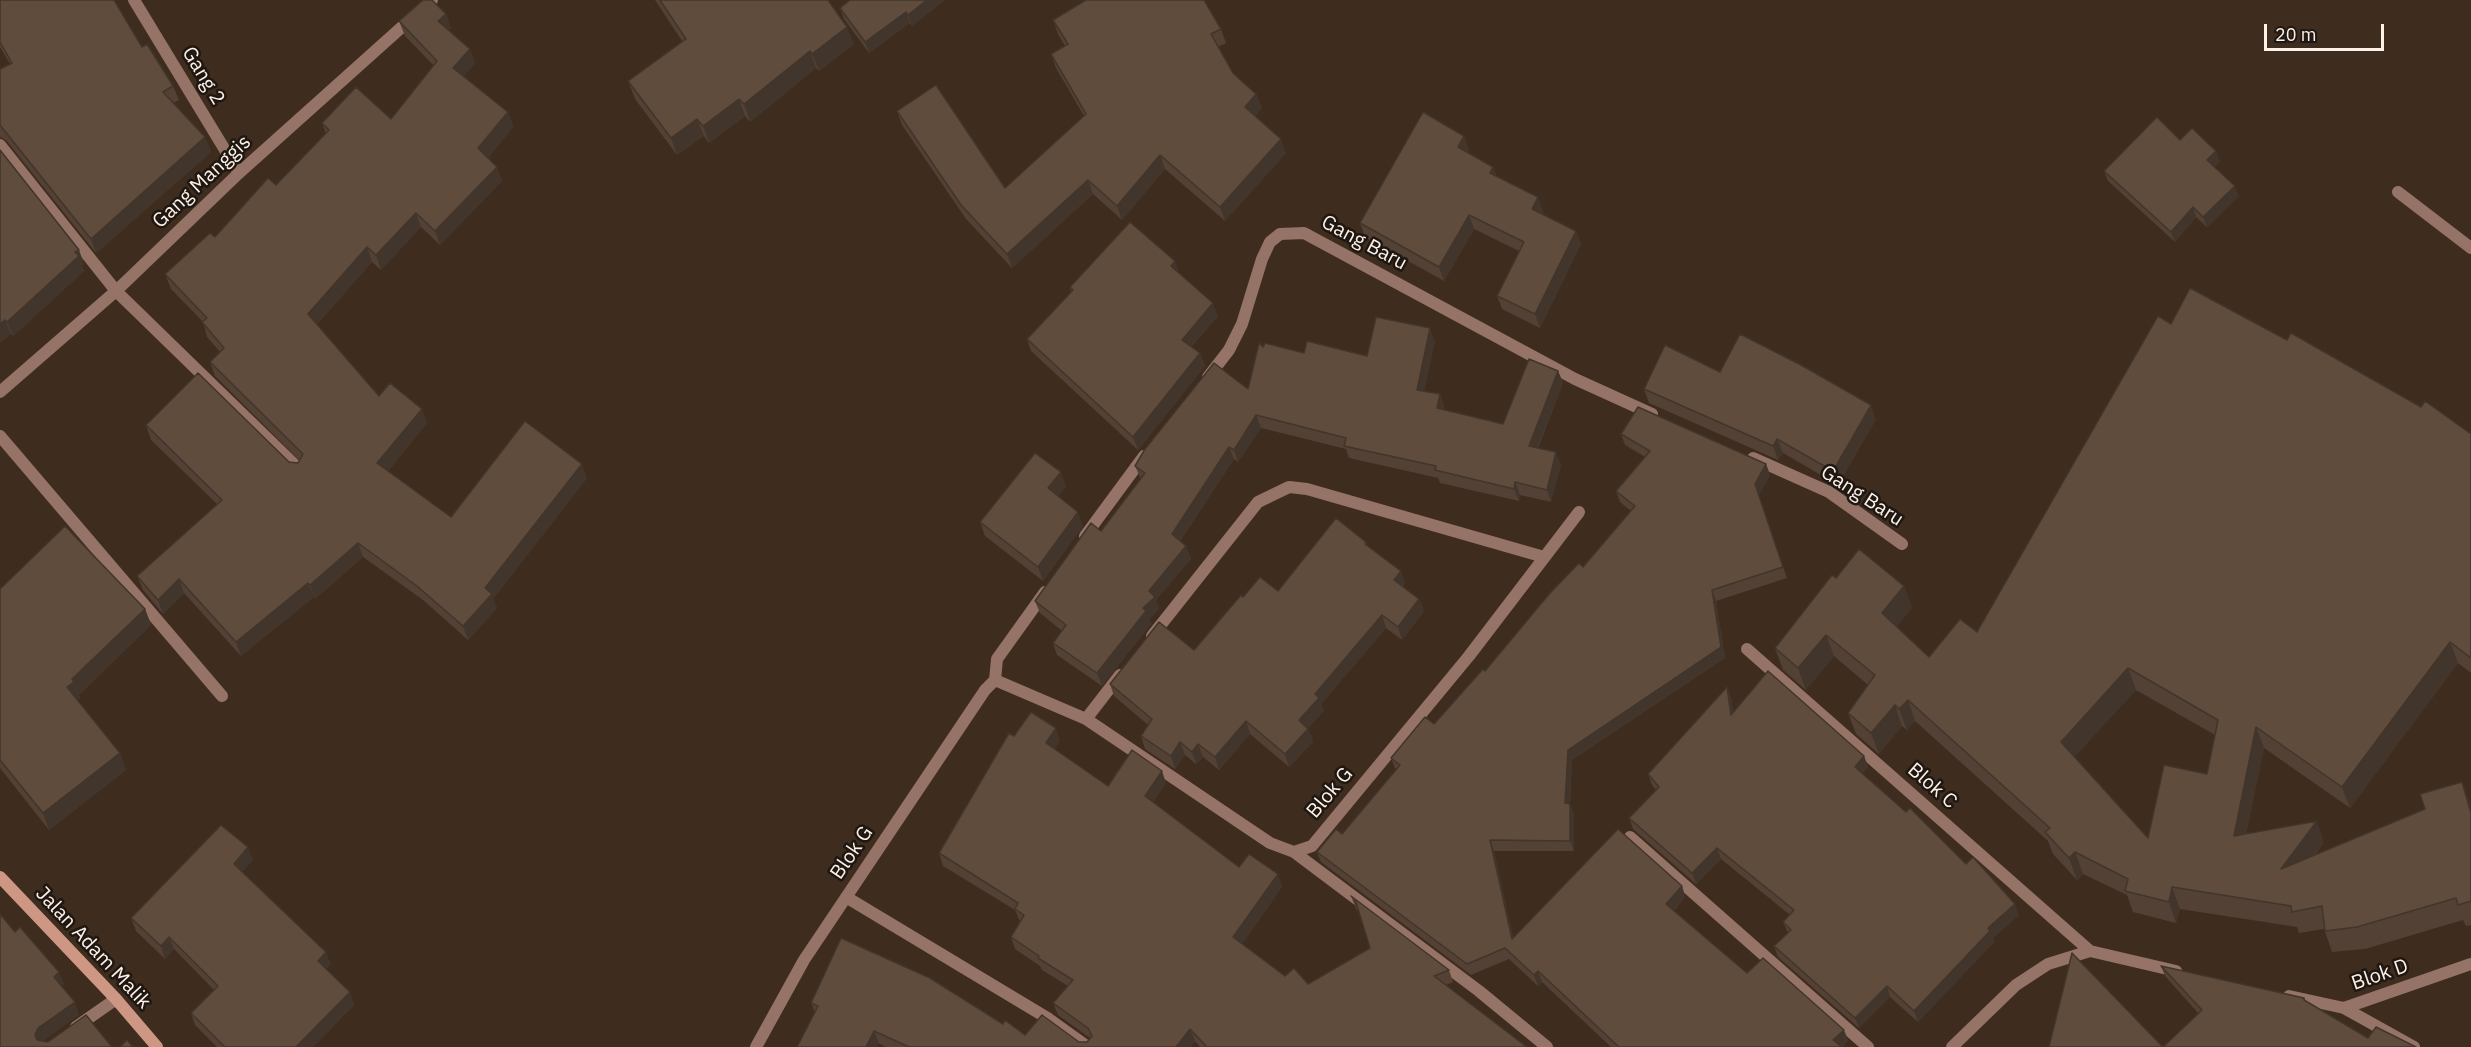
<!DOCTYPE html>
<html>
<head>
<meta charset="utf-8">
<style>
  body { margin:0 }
  #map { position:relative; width:2471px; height:1047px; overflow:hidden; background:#3e2c1f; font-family:"IBM Plex Sans",sans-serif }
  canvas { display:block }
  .scale { position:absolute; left:2264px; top:24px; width:120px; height:27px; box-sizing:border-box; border:3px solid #fdf1e8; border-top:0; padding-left:8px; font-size:18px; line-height:21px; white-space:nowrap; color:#fdf1e8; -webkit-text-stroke:4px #1f1711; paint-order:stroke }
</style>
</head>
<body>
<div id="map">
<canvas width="2471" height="1047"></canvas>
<div class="scale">20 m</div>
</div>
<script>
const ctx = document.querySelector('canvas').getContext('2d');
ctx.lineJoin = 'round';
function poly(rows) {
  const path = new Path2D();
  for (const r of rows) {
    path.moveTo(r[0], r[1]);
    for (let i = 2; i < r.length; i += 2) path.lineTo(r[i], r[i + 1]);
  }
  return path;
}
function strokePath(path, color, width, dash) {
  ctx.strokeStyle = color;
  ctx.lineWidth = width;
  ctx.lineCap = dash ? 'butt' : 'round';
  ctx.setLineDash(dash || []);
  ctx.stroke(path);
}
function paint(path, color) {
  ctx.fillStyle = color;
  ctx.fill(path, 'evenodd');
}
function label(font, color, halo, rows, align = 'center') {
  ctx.font = font + ' "IBM Plex Sans",sans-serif';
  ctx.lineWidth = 5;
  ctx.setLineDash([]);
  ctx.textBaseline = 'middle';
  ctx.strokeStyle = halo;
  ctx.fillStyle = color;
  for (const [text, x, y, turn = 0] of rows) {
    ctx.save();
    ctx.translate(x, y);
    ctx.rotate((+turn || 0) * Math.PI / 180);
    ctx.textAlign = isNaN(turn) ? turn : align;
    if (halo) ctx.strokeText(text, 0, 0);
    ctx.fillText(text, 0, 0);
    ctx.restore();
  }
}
const lane = poly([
  [2398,192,2471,248]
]);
const street = poly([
  [134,0,239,173],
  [0,145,116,291,300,470],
  [1208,377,1229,350,1242,324,1262,259,1270,242,1280,234,1304,233,1575,379,1652,414],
  [0,392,116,291,239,173,432,0],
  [0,436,222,696],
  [1753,458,1829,492,1902,544],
  [1085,536,1144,456],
  [1152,636,1258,502,1289,487,1307,489,1544,557],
  [1747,649,2090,951,2176,971],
  [995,680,997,659,1045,592],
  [995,680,1086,719,1270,843,1294,852,1312,846,1469,656,1579,512],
  [1086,719,1120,675],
  [1630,837,1868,1047],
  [1294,852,1479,991,1547,1047],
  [846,897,1049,1019,1088,1047],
  [2289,996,2344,1008,2471,964],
  [2344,1008,2414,1047],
  [76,1027,116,999],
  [756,1047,804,960,985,690,995,680],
  [1952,1047,2016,985,2048,964,2090,951]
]);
const secondary = poly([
  [0,877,116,999,157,1047]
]);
const wall = poly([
  [0,0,142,47,173,86,179,100,173,103,205,137,211,152,96,253,6,140,0,137,0,69,10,64,0,47],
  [655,0,828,0,854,44,819,71,816,68,750,122,745,116,709,143,704,136,677,155,635,99,628,81,682,41],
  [850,0,945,0,912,26,910,23,869,53,844,19,840,8],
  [446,14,451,28,449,30,475,63,464,76,508,112,513,127,488,158,497,167,502,181,440,245,421,227,381,270,372,262,317,324,379,396,427,423,388,471,451,517,587,478,493,599,497,608,468,640,423,600,363,557,315,599,314,597,241,656,184,593,163,614,143,590,137,576,217,504,151,440,146,425,289,462,298,463,299,460,215,376,210,362,220,352,207,337,203,322,171,289,165,274,215,237,276,185,326,134,322,123,391,119,434,66,405,36,399,21],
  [1053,20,1221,29,1226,43,1218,47,1233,73,1256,94,1262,108,1255,116,1286,153,1225,221,1165,169,1122,220,1093,194,1012,268,966,219,902,125,897,111,1005,188,1084,116,1056,68,1051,54,1065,46,1058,34],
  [1464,136,1469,150,1468,152,1493,167,1497,177,1543,210,1542,214,1576,231,1581,244,1540,328,1502,309,1497,296,1519,251,1474,229,1444,281,1365,237,1360,223],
  [2180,140,2220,161,2214,167,2239,196,2207,227,2196,217,2175,242,2108,181,2104,171],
  [0,150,84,264,82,265,84,271,13,336,11,334,0,343],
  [1179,274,1218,316,1191,347,1200,353,1205,366,1138,450,1031,351,1027,339,1071,292,1070,287],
  [2171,324,2287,340,2471,434,2471,673,2458,663,2350,808,2264,748,2246,834,2324,842,2315,855,2471,808,2471,925,2466,926,2463,920,2365,949,2332,952,2324,929,2299,933,2297,927,2180,909,2176,923,2133,912,2127,895,2083,874,2077,880,2053,854,2048,841,1915,721,1907,730,1902,726,1879,754,1856,734,1848,713,1868,685,1834,656,1806,690,1783,670,1775,648,1836,578,1904,586,1912,608,1896,627,1929,657,1977,632],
  [2136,690,2215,735,2207,774,2148,838,2074,757],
  [1435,341,1424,391,1440,394,1444,406,1444,410,1503,424,1558,371,1563,383,1538,448,1561,465,1551,502,1520,495,1519,501,1440,483,1438,478,1349,458,1346,449,1261,428,1238,462,1234,459,1180,541,1186,546,1191,559,1156,600,1159,609,1149,619,1151,624,1102,686,1057,655,1053,643,1062,631,1040,613,1035,601,1101,531,1141,479,1135,466,1248,389,1263,347,1304,353,1367,356],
  [1720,372,1876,419,1838,485,1783,453,1778,460,1649,403,1644,389],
  [1621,434,1766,464,1770,475,1759,495,1787,578,1716,601,1725,658,1572,760,1570,804,1574,814,1574,851,1494,851,1513,938,1682,886,1685,897,1674,911,1747,973,1848,1040,1842,1047,1611,1047,1542,982,1538,986,1509,959,1471,975,1321,862,1317,852,1342,834,1397,769,1395,768,1391,758,1434,724,1485,671,1583,567,1631,511,1620,502,1616,491,1645,457,1625,445],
  [1066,486,1058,496,1083,526,1043,581,985,536,980,522],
  [1366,542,1368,547,1405,583,1403,586,1419,599,1424,611,1402,640,1386,628,1321,704,1324,711,1308,728,1313,742,1289,767,1250,734,1219,770,1203,757,1196,764,1185,755,1175,769,1145,749,1141,736,1148,725,1114,696,1110,684,1194,650,1243,597,1278,591],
  [0,589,145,609,151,625,79,695,80,698,78,700,120,753,126,770,49,830,0,768],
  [1727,687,1731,697,1733,713,1864,756,1868,767,1862,774,2019,915,1993,938,1994,942,1918,1022,1890,997,1859,1028,1778,957,1774,946,1788,933,1783,922,1790,915,1721,859,1696,884,1633,829,1629,818,1656,790,1652,785,1648,774],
  [1014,736,1060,741,1054,749,1108,786,1166,783,1153,802,1239,867,1278,874,1282,887,1242,944,1285,976,1308,984,1370,948,1358,911,1356,909,1351,896,1449,970,1453,982,1446,985,1527,1047,1200,1047,1195,1041,1190,1047,886,1047,815,1013,811,1003,1003,1024,1025,1035,1079,1042,1087,1042,1090,1038,1058,1015,1053,1003,1068,986,1042,970,1040,966,1015,949,1011,937,1020,922,1015,910,943,866,939,853],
  [253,860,242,872,331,964,326,969,350,992,354,1005,313,1047,217,1047,195,1025,191,1013,214,990,174,949,165,959,136,931,131,918],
  [2161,966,2304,998,2306,1001,2368,1038,2163,1047,2198,1013,2165,976]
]);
const shadedWall = poly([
  [927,0,945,0,912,26,908,15],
  [906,12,910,23,869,53,865,42],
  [446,14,451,28,444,36,438,21],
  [847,27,854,44,819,71,812,54],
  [470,49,475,63,459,82,453,68],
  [810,51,816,68,750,122,744,104],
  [1256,94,1262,108,1250,121,1245,107],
  [739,99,745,116,709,143,703,126],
  [508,112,513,127,484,163,478,148],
  [697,119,704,136,677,155,671,138],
  [1464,136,1469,150,1463,160,1458,147],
  [205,137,211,152,96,253,91,239],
  [1281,139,1286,153,1225,221,1220,207],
  [2216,151,2220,161,2211,170,2207,160],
  [1160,155,1165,169,1122,220,1117,206],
  [497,167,502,181,440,245,435,231],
  [1493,167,1498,181,1490,173],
  [1088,180,1093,194,1012,268,1007,254],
  [2235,186,2239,196,2207,227,2203,217],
  [1538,197,1543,210,1537,222,1532,209],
  [2193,207,2196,217,2175,242,2171,232],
  [416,213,421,227,381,270,376,255],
  [1469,215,1474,229,1444,281,1439,267],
  [1576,231,1581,244,1540,328,1535,314],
  [367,247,372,262,313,328,308,314],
  [79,250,84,264,82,265,84,271,13,336,7,322],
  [1175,261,1180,274,1171,266],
  [1213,303,1218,316,1186,352,1182,340],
  [5,320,11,334,0,343,0,324],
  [1430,328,1435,341,1422,402,1417,390],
  [1200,353,1205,366,1138,450,1133,437],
  [1558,371,1563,383,1533,458,1529,446],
  [1440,394,1444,406,1442,421,1437,408],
  [1871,405,1876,419,1838,485,1833,471],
  [422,409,427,423,382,478,377,463],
  [1256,415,1261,428,1238,462,1234,450],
  [1777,439,1783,453,1778,460,1773,446],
  [1229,447,1234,459,1176,546,1172,534],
  [1556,452,1561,465,1551,502,1547,490],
  [582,464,587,478,493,599,497,608,468,640,463,626,485,588],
  [1766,464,1770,475,1759,495,1787,578,1755,484],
  [1061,472,1066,486,1053,502,1048,488],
  [1515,482,1520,495,1519,501,1514,489],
  [1078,512,1083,526,1043,581,1038,567],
  [358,543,363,557,315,599,310,585],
  [1186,546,1191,559,1156,600,1159,609,1149,619,1151,624,1102,686,1097,673,1143,608,1149,591],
  [1401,571,1405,583,1399,592,1394,580],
  [179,579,184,593,163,614,158,600],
  [308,583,314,597,241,656,236,642],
  [1904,586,1912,608,1890,635,1882,613],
  [1712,590,1716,601,1725,658,1572,760,1569,814,1565,803,1568,750],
  [1419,599,1424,611,1402,640,1398,627],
  [145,609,151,625,79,695,80,698,73,703,67,687,72,679],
  [1382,615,1386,628,1321,704,1324,711,1303,733,1299,720,1315,694],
  [1826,635,1834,656,1806,690,1798,668],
  [2450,642,2458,663,2350,808,2342,787],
  [2128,668,2136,690,2069,763,2061,742],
  [1727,687,1731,697,1735,726,1731,715],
  [1908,700,1915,721,1907,730,1899,709],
  [1895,705,1902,726,1879,754,1871,733],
  [1246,721,1250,734,1219,770,1215,757],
  [2256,727,2264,748,2241,857,2234,836],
  [1056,728,1060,741,1050,756,1046,743],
  [1308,729,1313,742,1289,767,1285,754],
  [1180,742,1185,755,1175,769,1171,756],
  [1198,744,1203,757,1196,764,1192,752],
  [120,753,126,770,49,830,43,813],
  [1864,756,1868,767,1859,778,1855,767],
  [1162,771,1166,783,1149,808,1145,796],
  [2462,782,2470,803,2471,813],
  [1570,804,1574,814,1574,851,1570,841],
  [2317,821,2324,842,2288,890,2281,869],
  [1490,840,1494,851,1516,950,1512,939],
  [248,847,253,860,238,877,234,864],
  [1717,848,1721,859,1696,884,1692,873],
  [2075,852,2083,874,2077,880,2069,858],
  [1278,874,1282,887,1238,950,1233,937],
  [1682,886,1685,897,1670,915,1666,904],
  [2172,887,2180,909,2176,923,2169,902],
  [2015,904,2019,915,1993,938,1994,942,1918,1022,1914,1011,1988,928],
  [169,937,174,949,165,959,161,946],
  [326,952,331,964,322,974,318,961],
  [1538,971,1542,982,1538,986,1534,975],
  [59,972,64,984,58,989,54,977],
  [1887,986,1890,997,1859,1028,1855,1018],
  [350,992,354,1005,313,1047,296,1047],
  [75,1002,79,1015,43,1041,40,1047,35,1035,38,1028],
  [1190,1029,1195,1041,1190,1047,1176,1047],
  [1844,1030,1848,1040,1841,1047,1833,1040],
  [874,1031,879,1044,877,1047,866,1047]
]);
const building = poly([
  [0,0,114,0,142,47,147,44,173,86,163,92,205,137,91,239,0,125,0,69,12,63,0,42,0,0],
  [423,0,432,0,446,14,438,21,470,49,453,68,508,112,478,148,497,167,435,231,416,213,376,255,367,247,308,314,379,396,390,383,422,409,377,463,451,517,525,421,582,464,485,588,492,594,463,626,417,586,358,543,310,585,308,583,236,642,179,579,158,600,137,576,222,500,146,425,198,373,289,462,298,463,303,454,210,362,224,348,202,322,207,318,165,274,210,233,215,237,268,178,276,185,329,130,322,123,356,87,391,119,437,61,399,21,423,0],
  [660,0,828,0,847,27,812,54,810,51,744,104,739,99,703,126,697,119,671,138,628,81,686,39,660,0],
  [850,0,927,0,908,15,906,12,865,42,840,8,850,0],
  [1086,0,1204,0,1221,29,1211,34,1233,73,1256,94,1245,107,1281,139,1220,207,1160,155,1117,206,1088,180,1007,254,961,205,897,111,936,85,1005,188,1086,114,1051,54,1068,44,1053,20,1086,0],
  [1423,112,1464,136,1458,147,1493,167,1490,173,1538,197,1532,209,1576,231,1535,314,1497,296,1524,242,1469,215,1439,267,1360,223,1423,112],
  [2157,117,2180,140,2192,128,2216,151,2207,160,2235,186,2203,217,2193,207,2171,232,2104,171,2157,117],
  [0,150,79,250,75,252,79,256,7,322,5,320,0,324,0,150],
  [1130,222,1175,261,1171,266,1213,303,1182,340,1200,353,1133,437,1027,339,1073,290,1070,287,1130,222],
  [2190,288,2287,340,2291,333,2421,407,2425,401,2471,434,2471,658,2450,642,2342,787,2256,727,2234,836,2317,821,2281,869,2425,809,2420,794,2462,782,2471,813,2471,901,2458,905,2456,898,2357,927,2325,931,2322,906,2292,912,2291,906,2172,887,2169,902,2125,891,2128,879,2075,852,2069,858,2045,832,2050,828,1908,700,1899,709,1895,705,1871,733,1848,713,1875,675,1826,635,1798,668,1775,648,1832,575,1836,578,1859,549,1904,586,1882,613,1929,657,1960,619,1977,632,2158,316,2171,324,2190,288],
  [2128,668,2218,720,2207,774,2164,765,2148,838,2061,742,2128,668],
  [1376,317,1430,328,1417,390,1440,394,1437,408,1503,424,1529,359,1558,371,1529,446,1556,452,1547,490,1515,482,1514,489,1435,470,1436,466,1344,446,1346,438,1256,415,1234,450,1229,447,1172,534,1186,546,1149,591,1155,597,1143,608,1146,611,1097,673,1053,643,1066,625,1035,601,1091,523,1101,531,1145,473,1135,466,1145,449,1214,363,1248,389,1259,343,1263,347,1265,343,1304,353,1307,341,1367,356,1376,317],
  [1740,334,1801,365,1871,405,1833,471,1777,439,1773,446,1644,389,1665,345,1720,372,1740,334],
  [1638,407,1766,464,1755,484,1783,567,1712,590,1721,647,1568,750,1565,803,1570,804,1570,841,1490,840,1512,939,1618,829,1682,886,1666,904,1747,973,1763,958,1844,1030,1833,1040,1842,1047,1619,1047,1538,971,1534,975,1505,948,1467,964,1317,852,1336,829,1342,834,1400,765,1391,758,1425,717,1434,724,1483,669,1485,671,1550,593,1579,563,1583,567,1635,506,1616,491,1650,451,1621,434,1638,407],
  [1035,453,1061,472,1048,488,1078,512,1038,567,980,522,1035,453],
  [1336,518,1366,542,1365,544,1401,571,1394,580,1419,599,1398,627,1382,615,1315,694,1319,698,1299,720,1308,729,1285,754,1246,721,1215,757,1198,744,1192,752,1180,742,1171,756,1141,736,1152,719,1110,684,1159,622,1194,650,1241,595,1243,597,1260,577,1278,591,1336,518],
  [65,526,145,609,72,679,74,682,67,687,120,753,43,813,0,760,0,589,65,526],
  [1768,671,1864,756,1855,767,1906,812,1910,808,1966,864,1973,857,2015,904,1988,928,1990,931,1914,1011,1887,986,1855,1018,1774,946,1791,930,1783,922,1794,910,1717,848,1692,873,1629,818,1659,787,1648,774,1727,687,1731,715,1768,671],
  [1031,712,1056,728,1046,743,1108,786,1132,750,1162,771,1145,796,1239,867,1249,854,1278,874,1233,937,1285,976,1294,968,1308,984,1370,948,1355,899,1351,896,1449,970,1434,976,1527,1047,1207,1047,1190,1029,1176,1047,909,1047,874,1031,866,1047,797,1047,818,1006,811,1003,841,938,930,978,1003,1024,1005,1020,1025,1035,1042,1015,1079,1042,1087,1042,1092,1036,1088,1028,1053,1003,1073,980,1038,958,1039,956,1011,937,1024,915,1015,909,1018,903,939,853,1009,733,1014,736,1031,712],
  [221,825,248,847,234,864,326,952,318,961,350,992,296,1047,225,1047,191,1013,218,986,169,937,161,946,131,918,221,825],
  [0,914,15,932,20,927,59,972,54,977,75,1002,38,1028,35,1035,37,1040,48,1042,86,1015,112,1047,0,1047,0,914],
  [2072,953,2163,1047,2202,1010,2161,966,2304,998,2304,1000,2368,1038,2376,1027,2416,1047,2049,1047,2072,953],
  [127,1040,133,1047,120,1047,127,1040]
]);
const streetNames = [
  ["Gang 2",203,76,59],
  ["Gang Manggis",202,182,-43],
  ["Gang Baru",1364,243,28],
  ["Gang Baru",1862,496,33],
  ["Blok C",1932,786,41],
  ["Blok G",1330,793,-50],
  ["Blok G",852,853,-56],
  ["Jalan Adam Malik",93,948,47],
  ["Blok D",2380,975,-19]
];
strokePath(lane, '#957367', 12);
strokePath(street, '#957367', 12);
strokePath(secondary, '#ce9784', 12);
paint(wall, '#524134');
paint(shadedWall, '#42352b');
paint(building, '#5f4c3d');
strokePath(building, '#42352b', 1.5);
label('20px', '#fdf1e8', '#1f1711', streetNames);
</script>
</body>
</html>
